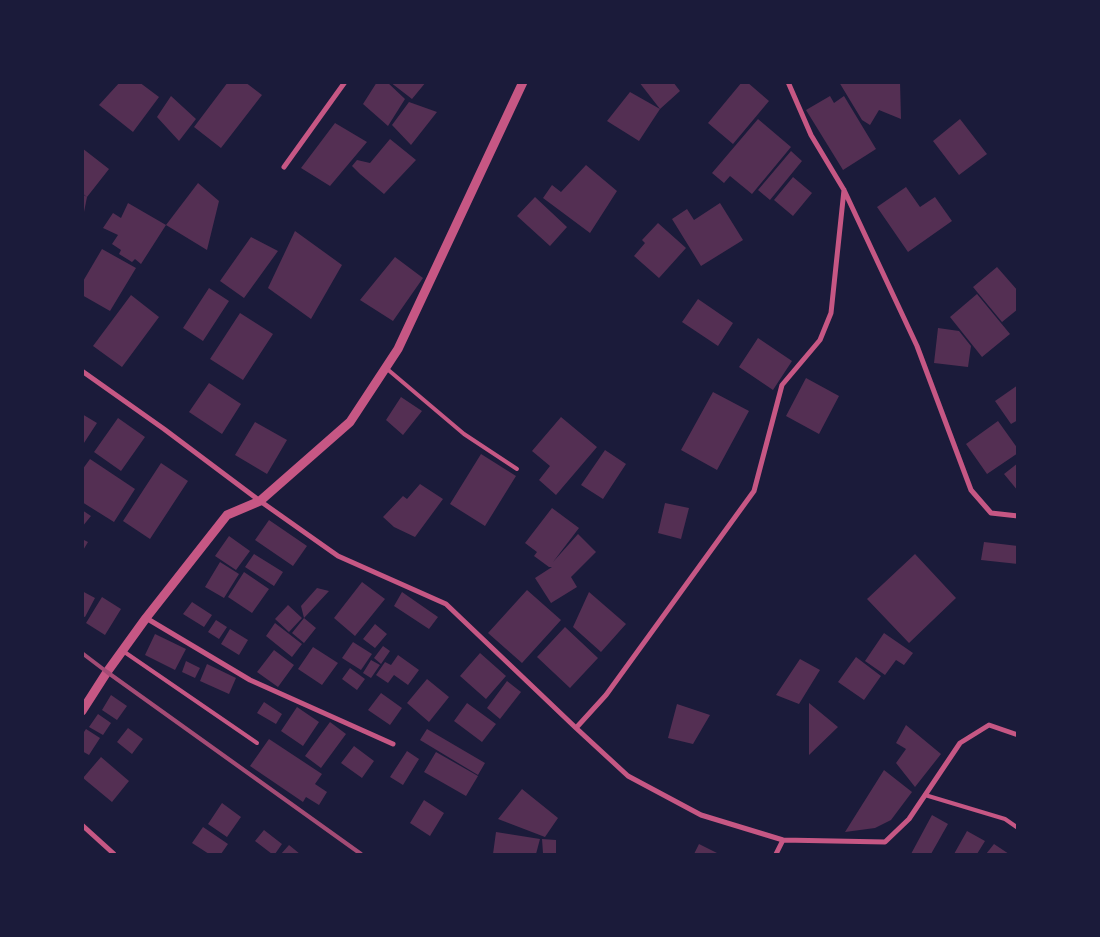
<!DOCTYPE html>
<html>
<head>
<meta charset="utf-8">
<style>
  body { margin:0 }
  #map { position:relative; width:1100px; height:937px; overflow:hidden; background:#1b1b3a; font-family:"Roboto Condensed",sans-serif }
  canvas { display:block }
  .frame { position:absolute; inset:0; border:84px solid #1b1b3a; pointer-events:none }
</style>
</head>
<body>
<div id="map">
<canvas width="1100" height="937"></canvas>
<div class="frame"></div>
</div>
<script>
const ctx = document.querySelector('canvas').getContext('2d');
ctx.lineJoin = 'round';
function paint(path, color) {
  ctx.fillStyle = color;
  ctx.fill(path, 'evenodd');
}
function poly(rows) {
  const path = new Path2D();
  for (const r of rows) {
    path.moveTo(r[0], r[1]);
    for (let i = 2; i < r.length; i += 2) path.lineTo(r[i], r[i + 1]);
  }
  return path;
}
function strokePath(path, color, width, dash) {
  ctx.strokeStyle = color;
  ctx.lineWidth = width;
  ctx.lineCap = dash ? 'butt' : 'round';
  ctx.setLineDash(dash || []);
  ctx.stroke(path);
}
const building = poly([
  [120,82,139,82,159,97,133,132,99,105],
  [228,82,245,82,262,95,221,148,194,127],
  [377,82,387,82,405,99,388,126,363,104],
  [390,82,426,82,412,99],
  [639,82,673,82,680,91,660,109,639,141,607,121,630,92,660,109],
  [742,82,747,82,769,101,733,144,708,123],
  [839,82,900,82,901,119,879,110,870,125,862,120],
  [171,96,196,119,179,141,157,117],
  [830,96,834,103,844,96,876,149,843,170,806,110],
  [409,102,437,112,411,145,392,125],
  [758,119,791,147,752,194,730,176,724,183,712,173],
  [960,119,987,154,959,175,933,141],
  [335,123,367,142,330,186,301,168],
  [390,139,416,160,384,194,360,174,352,166,357,160,370,163],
  [82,148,109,169,87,197,83,217,82,217,82,194,87,197,82,193],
  [791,151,802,161,770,200,758,190],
  [586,165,617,191,590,233,543,198,552,185,561,192],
  [793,177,812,193,793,216,774,200],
  [198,183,219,201,207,250,166,225,141,264,135,259,132,262,119,254,121,250,112,244,118,235,103,228,113,213,121,218,128,203,166,225],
  [906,187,920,207,935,197,952,221,908,252,877,207],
  [535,197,567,227,550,246,517,216],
  [720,203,743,240,701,266,672,219,687,209,694,220],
  [658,223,686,248,659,278,634,256,645,243,642,240],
  [295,231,342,265,311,319,268,288],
  [251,237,278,251,244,298,220,281],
  [102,249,136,268,110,311,82,295,82,283],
  [395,257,423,278,393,321,360,300],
  [997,267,1018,291,1018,309,1002,322,973,287],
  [209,288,229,301,203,341,183,328],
  [977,294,1010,334,982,357,950,317],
  [131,295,159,317,122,367,93,346],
  [698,299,733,323,718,346,682,322],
  [240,313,273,334,243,380,210,359],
  [938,328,959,331,971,346,968,367,934,363],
  [758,338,792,361,773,390,739,367],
  [806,378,839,396,819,434,786,416],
  [209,383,241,404,222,434,189,412],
  [1018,385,1018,420,1011,424,995,401],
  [713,392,749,411,717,470,681,450],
  [401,397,422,411,403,435,386,420],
  [82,414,97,423,82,446],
  [561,417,597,447,556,495,539,480,550,466,532,451],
  [118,418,145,437,121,471,94,452],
  [998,421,1018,449,1018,453,987,474,966,444],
  [255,422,287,440,267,474,235,455],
  [605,450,626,464,603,499,581,485],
  [481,454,516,476,485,526,450,504],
  [90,459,135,489,114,522,82,502,82,470],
  [161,463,188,481,150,539,123,521],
  [1018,463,1018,491,1004,474],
  [420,484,443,499,415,537,394,527,383,517,403,496,407,499],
  [665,503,689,508,681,539,658,533],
  [552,508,579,528,553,562,578,534,596,552,571,577,577,587,551,603,535,578,552,567,549,567,534,556,537,552,525,543],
  [82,510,91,516,82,527],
  [269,520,307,546,293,566,255,540],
  [229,536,250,551,236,570,215,556],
  [82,539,88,542,82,552],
  [984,542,1018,546,1018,564,981,560],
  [254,554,283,572,274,586,245,567],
  [915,554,956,598,909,643,867,599],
  [220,562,239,574,224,598,205,587],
  [244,572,269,589,252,613,228,597],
  [362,582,385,599,355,636,334,618],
  [317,588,329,591,304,618,301,606],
  [527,590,561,620,522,663,488,633],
  [82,591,95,598,85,617,82,616],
  [402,592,438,617,429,629,394,606],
  [589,592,626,624,601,652,573,627],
  [102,597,121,609,105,635,86,623],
  [192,602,212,615,204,627,183,614],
  [288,605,302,618,289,632,275,619],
  [304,618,316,628,304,643,292,633],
  [216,620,227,627,219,639,208,632],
  [275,623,302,644,292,657,266,636],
  [375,624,387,634,375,648,363,639],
  [565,627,598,658,570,688,537,657],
  [230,629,248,640,239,655,221,644],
  [884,633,913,653,904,665,896,660,885,675,865,661],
  [155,634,186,649,175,670,145,655],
  [353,642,372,654,361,670,342,658],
  [383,646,390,651,381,664,374,658],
  [313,647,338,663,322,685,298,669],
  [274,650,294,665,278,687,257,672],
  [480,653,506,676,486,699,460,676],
  [398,655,419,670,408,685,394,675,388,683,376,675,385,662,391,665],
  [856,657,881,676,864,700,838,682],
  [800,659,820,670,799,704,776,695],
  [371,660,380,665,371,678,363,673],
  [186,661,200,668,195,678,182,672],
  [207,664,236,678,229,694,200,681],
  [350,668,365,679,357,690,342,679],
  [427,679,449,697,429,722,407,703],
  [507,681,521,692,500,719,487,708],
  [381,693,402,708,390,725,368,710],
  [111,695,127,706,117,720,102,710],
  [264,702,282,714,276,724,257,713],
  [467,703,496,724,482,742,454,721],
  [809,703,838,727,809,755],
  [677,704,710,715,693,744,668,738],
  [297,707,319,722,303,746,281,731],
  [98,714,111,723,103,735,89,727],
  [330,722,346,734,321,768,305,756],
  [906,725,941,754,915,787,896,763,906,749,896,743],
  [128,728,143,739,132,754,117,742],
  [86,729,100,738,89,755,82,751,82,735],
  [427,729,485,763,478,775,420,740],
  [269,739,322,774,315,784,327,792,319,805,306,797,303,802,250,766],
  [354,746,374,761,362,778,341,763],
  [407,751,419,759,403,785,390,777],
  [436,752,478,776,466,796,424,772],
  [101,757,129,781,112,802,83,778],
  [884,770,912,792,891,820,875,828,845,832],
  [522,789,558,818,545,837,498,819],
  [424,800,444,813,430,836,410,823],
  [222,803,241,817,227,837,208,824],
  [932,815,948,824,931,854,911,854],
  [203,827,228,844,221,854,209,854,192,843],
  [264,830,282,844,275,854,272,854,255,841],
  [967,831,985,841,977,854,954,854],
  [496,832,540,839,536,854,493,854],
  [542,839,556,840,556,853,543,853],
  [699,844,719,854,694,854],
  [994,844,1009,854,986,854],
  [289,845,300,854,281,854]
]);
const service = poly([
  [386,368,464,434,517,469],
  [123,651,257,743],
  [925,795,1005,819,1018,828]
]);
const minor = poly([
  [788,82,811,135,844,190,917,346,971,490,991,513,1018,516],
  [284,167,345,82],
  [82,371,164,429,260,501,338,556,446,604,576,728,628,776,701,815,783,840,885,842,909,819,960,743,989,725,1018,735],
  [146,618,250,680,393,744],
  [576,728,606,695,754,491,782,385,820,340,831,313,844,190],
  [82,825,114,854],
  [776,854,783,840]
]);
const tertiary = poly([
  [82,711,107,672,146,618,227,515,260,501,350,422,398,349,523,82]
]);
const rail = poly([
  [82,653,107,672,361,854]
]);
paint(building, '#542f53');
strokePath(service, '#c65784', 4);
strokePath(minor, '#c65784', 5);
strokePath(tertiary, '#c65784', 9);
strokePath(rail, '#a44b75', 4);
</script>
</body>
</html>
